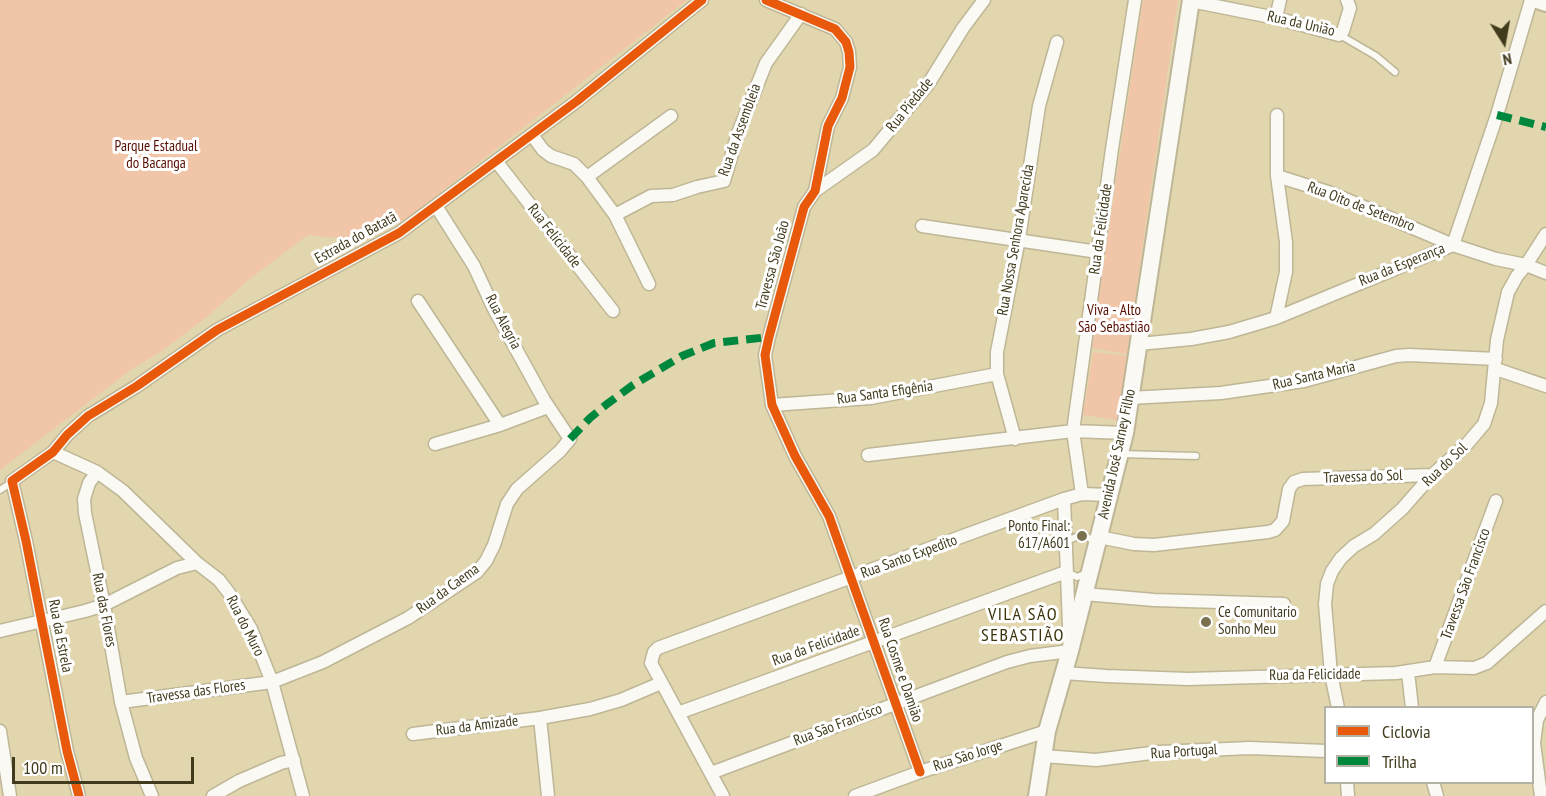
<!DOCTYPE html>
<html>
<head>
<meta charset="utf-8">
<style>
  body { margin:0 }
  #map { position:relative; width:1546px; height:796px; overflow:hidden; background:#e1d6ae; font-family:"PT Sans Narrow",sans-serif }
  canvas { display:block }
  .legend { position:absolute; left:1324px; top:706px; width:210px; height:78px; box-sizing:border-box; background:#fff; border:2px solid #b3b0a4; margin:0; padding:8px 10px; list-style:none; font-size:18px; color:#423a1c }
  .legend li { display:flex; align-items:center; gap:12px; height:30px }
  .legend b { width:30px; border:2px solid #b3b0a4 }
  .north { position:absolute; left:1474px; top:12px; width:60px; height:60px; -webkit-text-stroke:4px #fff; paint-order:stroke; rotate:169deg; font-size:16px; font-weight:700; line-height:24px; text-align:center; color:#423a1c }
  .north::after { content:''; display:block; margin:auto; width:21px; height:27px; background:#423a1c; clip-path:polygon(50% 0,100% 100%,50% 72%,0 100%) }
  .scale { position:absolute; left:12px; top:757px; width:182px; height:27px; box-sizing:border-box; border:3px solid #423a1c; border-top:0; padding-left:8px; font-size:18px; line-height:21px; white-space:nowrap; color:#423a1c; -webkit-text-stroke:4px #fff; paint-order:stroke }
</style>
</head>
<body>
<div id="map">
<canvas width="1546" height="796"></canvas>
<ul class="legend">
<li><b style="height:8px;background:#e8590c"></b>Ciclovia</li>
<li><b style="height:8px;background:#00873e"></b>Trilha</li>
</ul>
<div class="north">N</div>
<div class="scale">100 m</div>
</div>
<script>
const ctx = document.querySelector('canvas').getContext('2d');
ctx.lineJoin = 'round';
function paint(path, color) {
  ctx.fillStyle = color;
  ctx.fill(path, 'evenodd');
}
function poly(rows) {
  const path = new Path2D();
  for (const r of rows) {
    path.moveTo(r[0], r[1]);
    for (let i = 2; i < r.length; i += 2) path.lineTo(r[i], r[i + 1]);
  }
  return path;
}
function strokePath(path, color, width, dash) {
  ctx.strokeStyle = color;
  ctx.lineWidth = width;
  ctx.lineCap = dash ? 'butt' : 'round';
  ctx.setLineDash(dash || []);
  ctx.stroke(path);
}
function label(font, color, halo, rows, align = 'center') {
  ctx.font = font + ' "PT Sans Narrow",sans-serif';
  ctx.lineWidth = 6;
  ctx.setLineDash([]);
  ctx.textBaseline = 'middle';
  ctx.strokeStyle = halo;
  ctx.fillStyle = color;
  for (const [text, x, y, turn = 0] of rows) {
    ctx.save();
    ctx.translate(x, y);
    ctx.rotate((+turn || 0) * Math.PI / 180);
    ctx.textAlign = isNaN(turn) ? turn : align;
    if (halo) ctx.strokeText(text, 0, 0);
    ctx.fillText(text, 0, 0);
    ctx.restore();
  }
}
const green = poly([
  [0,0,687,0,409,217,366,241,308,235,247,281,208,316,162,351,132,369,0,470],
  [1143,0,1178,0,1127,354,1091,348],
  [1093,352,1127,356,1118,420,1083,415]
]);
const service = poly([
  [1340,35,1376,56,1395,72],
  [1120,454,1196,456],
  [0,490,12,482],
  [1066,541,1079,536,1087,537,1094,541],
  [1067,572,1077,577,1087,573]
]);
const minor = poly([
  [766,0,835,29,846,42,849,52,850,67,842,98,828,126,815,191,804,207,769,337,765,355,772,405,795,456,829,516,920,772],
  [1191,1,1276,18,1339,35,1343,31,1350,8,1347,0],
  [1276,18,1280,0],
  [532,135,543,150,551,156,574,164,587,177,615,215,649,284],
  [496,161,613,311],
  [1277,176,1331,193,1453,245,1496,259,1526,265,1546,273],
  [587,177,671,116],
  [815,191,873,150,929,83,963,28,984,0],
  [615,215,651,196,673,195,697,187,724,181,738,133,766,63,801,14],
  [922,226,1098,252],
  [418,301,500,425],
  [1276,318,1286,272,1286,242,1277,176,1277,115],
  [1139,344,1191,339,1229,332,1276,318,1453,245,1497,115,1531,0],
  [1496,369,1546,386],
  [1130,398,1221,393,1304,381,1396,356,1409,355,1496,359],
  [772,405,871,398,997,374],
  [1015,439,997,374,997,352,1019,239,1039,106,1057,42],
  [435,444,500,425,548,407],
  [53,452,97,472,89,483,84,499,85,513,104,605,121,702,136,758,152,796],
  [868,455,1073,431,1125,433],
  [97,472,123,491,197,563,219,580,229,593,251,629,272,682,303,796],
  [1082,494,1073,431,1112,149,1135,0],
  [1099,537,1134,544,1154,545,1268,532,1275,530,1283,521,1289,489,1294,482,1303,479,1432,475],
  [1084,594,1154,600,1284,604],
  [0,631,85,611,104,605,177,568,197,563],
  [1435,667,1496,501],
  [1408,672,1412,708],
  [1064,673,1106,676,1188,679,1396,673,1435,667,1474,668,1487,663,1546,611],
  [121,702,272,682,323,662,408,618,477,572,486,561,494,545,507,504,517,489,560,451,570,439,544,400,494,309,474,266,436,206],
  [1338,708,1331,674,1325,604,1327,584,1332,571,1341,558,1354,546,1374,534,1402,509,1432,475,1467,444,1484,424,1491,403,1497,340,1508,292,1517,276,1526,265,1546,234],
  [678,713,1066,572],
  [540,718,548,796],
  [0,731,10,796],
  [413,734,540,718,590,709,621,700,661,683],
  [1043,756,1096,760,1159,752,1250,748,1326,751],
  [711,773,1007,662,1030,656,1070,651,1064,499],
  [1347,782,1348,796],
  [1433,782,1437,796],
  [79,796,67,751,26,541,12,481,53,452,67,435,88,416,137,386,217,330,399,233,577,101,702,0],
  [213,796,239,781,281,763,294,760],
  [723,796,651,663,654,652,658,648,1064,499,1082,494,1109,495],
  [855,796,920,772,1047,731],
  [1541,796,1534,743,1537,720,1546,702]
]);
const secondary = poly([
  [1537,0,1546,3],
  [1037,796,1047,731,1070,651,1125,433,1191,0]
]);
const quiet = poly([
  [1497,115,1546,127],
  [570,439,590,418,607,404,633,385,682,356,714,343,769,337]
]);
const cycleway = poly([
  [766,0,835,29,846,42,849,52,850,67,842,98,828,126,815,191,804,207,769,337,765,355,772,405,795,456,829,516,920,772],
  [79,796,67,751,26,541,12,481,53,452,67,435,88,416,137,386,217,330,399,233,577,101,702,0]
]);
const markers = [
  [1082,536,6,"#7a714f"],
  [1206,622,6,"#7a714f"]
];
const streetNames = [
  ["Rua da União",1301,24,13],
  ["Rua Piedade",910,105,-51],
  ["Rua da Assembleia",740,130,-70],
  ["Rua Oito de Setembro",1361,207,21],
  ["Rua da Felicidade",1101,229,-82],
  ["Rua Felicidade",554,236,52],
  ["Estrada do Batatã",356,238,-29],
  ["Rua Nossa Senhora Aparecida",1016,240,-80],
  ["Travessa São João",773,265,-75],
  ["Rua da Esperança",1402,265,-22],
  ["Rua Alegria",503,322,62],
  ["Rua Santa Maria",1314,376,-13],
  ["Rua Santa Efigênia",885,393,-8],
  ["Avenida José Sarney Filho",1117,454,-78],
  ["Rua do Sol",1445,465,-44],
  ["Travessa do Sol",1363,477,-2],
  ["Rua Santo Expedito",909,557,-20],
  ["Travessa São Francisco",1466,584,-70],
  ["Rua da Caema",448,589,-36],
  ["Rua das Flores",104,610,79],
  ["Rua do Muro",245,626,63],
  ["Rua da Estrela",60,636,79],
  ["Rua da Felicidade",816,646,-20],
  ["Rua Cosme e Damião",900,670,71],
  ["Rua da Felicidade",1315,675,-1],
  ["Travessa das Flores",196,692,-8],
  ["Rua São Francisco",838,725,-21],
  ["Rua da Amizade",477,726,-7],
  ["Rua Portugal",1184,752,-4],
  ["Rua São Jorge",968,756,-18]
];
const parkNames = [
  ["Parque Estadual",156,147],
  ["do Bacanga",156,164],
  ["Viva - Alto",1114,311],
  ["São Sebastião",1114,328]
];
const poiNames = [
  ["Ponto Final:",1070,527],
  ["617/A601",1070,544],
  ["Ce Comunitario",1218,613,"left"],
  ["Sonho Meu",1218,630,"left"]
];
const quarterNames = [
  ["VILA SÃO",1023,615],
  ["SEBASTIÃO",1023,636]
];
paint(green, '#f0c5a8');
strokePath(service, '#beb696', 9);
strokePath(minor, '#beb696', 15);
strokePath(secondary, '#beb696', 20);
strokePath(service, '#faf9f3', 6);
strokePath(minor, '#faf9f3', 12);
strokePath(secondary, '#faf9f3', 16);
strokePath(quiet, '#00873e', 8, [15, 8]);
strokePath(cycleway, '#e8590c', 9);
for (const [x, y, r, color] of markers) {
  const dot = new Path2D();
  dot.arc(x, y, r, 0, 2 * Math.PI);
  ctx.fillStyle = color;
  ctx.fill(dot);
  strokePath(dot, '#fff', 2);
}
label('15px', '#423a1c', '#fff', streetNames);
label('15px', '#570e00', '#fff', parkNames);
label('15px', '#423a1c', '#fff', poiNames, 'right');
ctx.letterSpacing = '1.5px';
label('18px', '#3b320a', '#fff', quarterNames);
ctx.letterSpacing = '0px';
</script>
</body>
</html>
